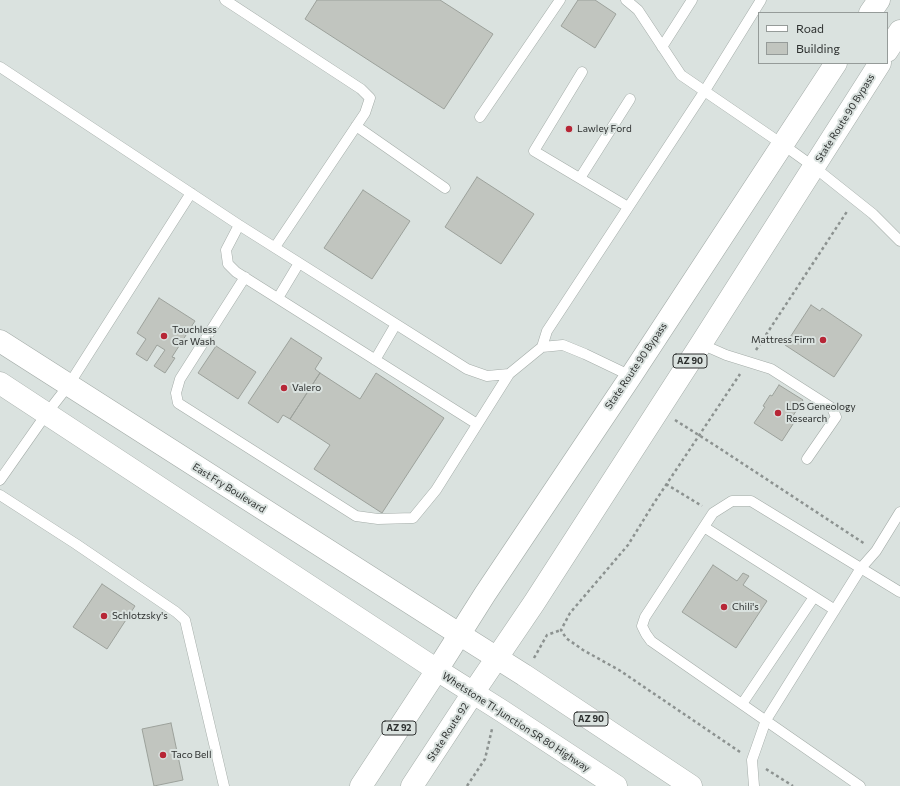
<!DOCTYPE html>
<html>
<head>
<meta charset="utf-8">
<style>
  body { margin:0 }
  #map { position:relative; width:900px; height:786px; overflow:hidden; background:#dae2df; font-family:Commissioner,sans-serif }
  canvas { display:block }
  .legend { position:absolute; left:758px; top:12px; width:130px; height:52px; box-sizing:border-box; background:#dae2df; border:1px solid #959b99; margin:0; padding:5px 7px; list-style:none; font-size:12px; color:#2e3130 }
  .legend li { display:flex; align-items:center; gap:8px; height:20px }
  .legend b { width:20px; border:1px solid #959b99 }
</style>
</head>
<body>
<div id="map">
<canvas width="900" height="786"></canvas>
<ul class="legend">
<li><b style="height:5px;background:#fff"></b>Road</li>
<li><b style="height:11px;background:#c1c5bf"></b>Building</li>
</ul>
</div>
<script>
const ctx = document.querySelector('canvas').getContext('2d');
ctx.lineJoin = 'round';
function paint(path, color) {
  ctx.fillStyle = color;
  ctx.fill(path, 'evenodd');
}
function poly(rows) {
  const path = new Path2D();
  for (const r of rows) {
    path.moveTo(r[0], r[1]);
    for (let i = 2; i < r.length; i += 2) path.lineTo(r[i], r[i + 1]);
  }
  return path;
}
function strokePath(path, color, width, dash) {
  ctx.strokeStyle = color;
  ctx.lineWidth = width;
  ctx.lineCap = dash ? 'butt' : 'round';
  ctx.setLineDash(dash || []);
  ctx.stroke(path);
}
function label(font, color, halo, rows, align = 'center') {
  ctx.font = font + ' Commissioner,sans-serif';
  ctx.lineWidth = 4;
  ctx.setLineDash([]);
  ctx.textBaseline = 'middle';
  ctx.strokeStyle = halo;
  ctx.fillStyle = color;
  for (const [text, x, y, turn = 0] of rows) {
    ctx.save();
    ctx.translate(x, y);
    ctx.rotate((+turn || 0) * Math.PI / 180);
    ctx.textAlign = isNaN(turn) ? turn : align;
    if (halo) ctx.strokeText(text, 0, 0);
    ctx.fillText(text, 0, 0);
    ctx.restore();
  }
}
const building = poly([
  [317,0,440,0,493,34,444,109,305,19,317,0],
  [578,0,595,0,616,14,595,48,561,26,578,0],
  [477,177,534,214,501,264,445,227,477,177],
  [363,190,410,221,372,279,324,248,363,190],
  [159,298,195,321,172,357,175,358,165,373,154,366,165,350,157,345,147,361,136,354,146,339,137,333,159,298],
  [811,305,820,311,822,308,862,335,834,377,785,345,811,305],
  [291,338,322,358,315,369,320,373,290,419,283,415,278,423,248,403,291,338],
  [216,346,256,372,238,399,198,373,216,346],
  [320,373,360,399,376,373,444,418,382,513,314,469,330,445,290,419,320,373],
  [779,385,803,400,791,419,795,421,782,441,754,423,765,407,763,406,770,395,772,396,779,385],
  [713,565,737,581,743,573,749,576,743,585,767,601,736,648,682,612,713,565],
  [102,584,135,606,107,649,73,627,102,584],
  [171,723,183,780,154,786,142,729,171,723]
]);
const path = poly([
  [756,350,848,210],
  [675,420,716,446,865,544],
  [666,484,702,506],
  [534,658,547,635,561,630],
  [740,752,619,670,583,650,566,638,561,630,570,613,628,545,654,503,740,374],
  [766,769,793,786],
  [467,786,485,759,492,729]
]);
const lane = poly([
  [225,0,361,89,370,98,365,113,275,247],
  [626,0,638,10,681,75,782,144,814,167,873,214,900,241],
  [662,47,692,0],
  [0,67,239,225,467,369,487,376,509,374,542,347,563,345,585,354,631,376],
  [582,72,534,151,628,207],
  [480,117,560,0],
  [356,126,445,188],
  [580,178,630,99],
  [239,225,226,250,228,264,236,272,477,424],
  [245,277,180,379,176,393,178,403,356,516,378,519,413,518,436,490,509,374],
  [278,298,299,263],
  [701,344,726,355,771,369,832,408,836,417,807,459],
  [542,347,547,331,704,92,761,0],
  [375,360,396,324],
  [0,480,47,413,68,386,191,193],
  [0,495,76,544,176,612,185,620,224,786],
  [704,527,835,610],
  [742,704,814,597],
  [754,786,752,760,766,720,861,568,876,551,900,512],
  [860,786,651,641,646,634,642,626,645,617,713,513,732,501,751,501,900,592]
]);
const secondary = poly([
  [0,341,459,634],
  [0,383,437,670]
]);
const primary = poly([
  [361,786,437,670],
  [412,786,473,693]
]);
const highway = poly([
  [870,13,879,0],
  [887,51,900,31],
  [459,634,524,675,691,786],
  [473,693,534,603,701,344,880,63],
  [616,786,502,711,437,670,485,594,631,376,836,63]
]);
const markers = [
  [569,129,4,"#b72636"],
  [164,336,4,"#b72636"],
  [823,340,4,"#b72636"],
  [284,388,4,"#b72636"],
  [778,413,4,"#b72636"],
  [724,607,4,"#b72636"],
  [104,616,4,"#b72636"],
  [163,755,4,"#b72636"]
];
const shields = [
  [690,361,34],
  [591,719,34],
  [399,728,34]
];
const shieldNames = [
  ["AZ 90",690,361],
  ["AZ 90",591,719],
  ["AZ 92",399,728]
];
const streetNames = [
  ["State Route 90 Bypass",845,118,-58],
  ["State Route 90 Bypass",636,366,-56],
  ["East Fry Boulevard",229,488,32],
  ["Whetstone TI-Junction SR 80 Highway",516,722,33],
  ["State Route 92",448,732,-57]
];
const poiNames = [
  ["Lawley Ford",577,129],
  ["Touchless",172,330],
  ["Car Wash",172,342],
  ["Mattress Firm",815,340,"right"],
  ["Valero",292,388],
  ["LDS Geneology",786,407],
  ["Research",786,419],
  ["Chili's",732,607],
  ["Schlotzsky's",112,616],
  ["Taco Bell",171,755]
];
paint(building, '#c1c5bf');
strokePath(building, '#9ca19b', 1);
strokePath(lane, '#a4aca8', 11);
strokePath(secondary, '#a4aca8', 23);
strokePath(primary, '#a4aca8', 23);
strokePath(highway, '#a4aca8', 23);
strokePath(path, '#8c9290', 2.5, [3, 3]);
strokePath(lane, '#fff', 10);
strokePath(secondary, '#fff', 22);
strokePath(primary, '#fff', 22);
strokePath(highway, '#fff', 22);
for (const [x, y, r, color] of markers) {
  const dot = new Path2D();
  dot.arc(x, y, r, 0, 2 * Math.PI);
  ctx.fillStyle = color;
  ctx.fill(dot);
  strokePath(dot, '#dae2df', 1.5);
}
for (const [x, y, w] of shields) {
  const box = new Path2D();
  box.roundRect(x - w / 2, y - 7, w, 14, 3);
  ctx.fillStyle = '#dae2df';
  ctx.fill(box);
  strokePath(box, '#2e3130', 1);
}
label('bold 9px', '#2e3130', null, shieldNames);
label('10px', '#2e3130', '#dae2df', streetNames);
label('10px', '#2e3130', '#dae2df', poiNames, 'left');
</script>
</body>
</html>
